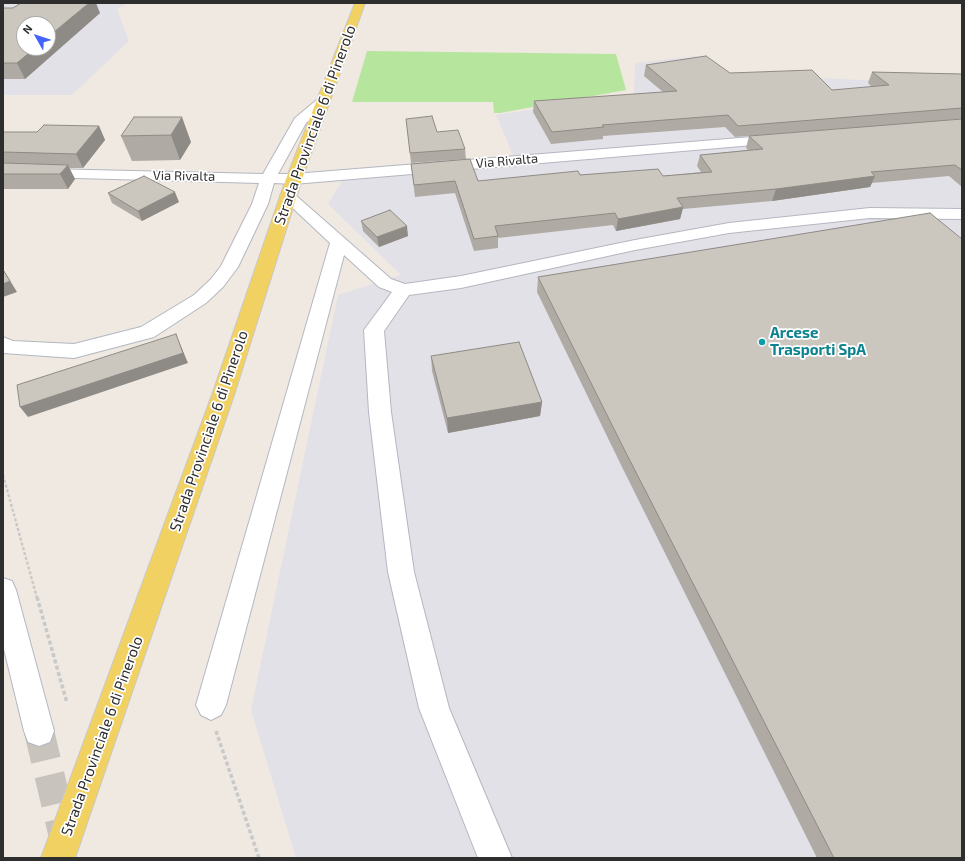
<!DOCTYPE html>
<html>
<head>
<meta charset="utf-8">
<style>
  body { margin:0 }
  #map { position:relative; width:965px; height:861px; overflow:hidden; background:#efe9e1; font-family:"Exo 2",sans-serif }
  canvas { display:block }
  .frame { position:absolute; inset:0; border:4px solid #2e2e2e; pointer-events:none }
  .north { position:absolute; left:16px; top:16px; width:40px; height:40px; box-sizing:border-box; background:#fff; border:1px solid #ababab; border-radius:50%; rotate:309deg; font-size:11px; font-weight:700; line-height:16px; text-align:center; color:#2e2e2e }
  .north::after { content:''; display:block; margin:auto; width:14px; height:18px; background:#4264fb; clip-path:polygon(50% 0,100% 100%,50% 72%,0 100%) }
</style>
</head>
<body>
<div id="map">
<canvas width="965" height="861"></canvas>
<div class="frame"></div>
<div class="north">N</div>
</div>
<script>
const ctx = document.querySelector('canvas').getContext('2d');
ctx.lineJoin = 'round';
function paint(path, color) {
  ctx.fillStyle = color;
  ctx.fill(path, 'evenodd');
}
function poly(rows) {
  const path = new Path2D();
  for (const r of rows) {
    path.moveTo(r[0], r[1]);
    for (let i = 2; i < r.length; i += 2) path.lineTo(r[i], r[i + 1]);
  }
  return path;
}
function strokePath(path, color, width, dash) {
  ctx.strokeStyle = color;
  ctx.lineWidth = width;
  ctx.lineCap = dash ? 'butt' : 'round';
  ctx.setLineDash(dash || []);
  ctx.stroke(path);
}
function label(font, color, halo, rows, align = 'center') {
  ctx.font = font + ' "Exo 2",sans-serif';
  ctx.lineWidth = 3.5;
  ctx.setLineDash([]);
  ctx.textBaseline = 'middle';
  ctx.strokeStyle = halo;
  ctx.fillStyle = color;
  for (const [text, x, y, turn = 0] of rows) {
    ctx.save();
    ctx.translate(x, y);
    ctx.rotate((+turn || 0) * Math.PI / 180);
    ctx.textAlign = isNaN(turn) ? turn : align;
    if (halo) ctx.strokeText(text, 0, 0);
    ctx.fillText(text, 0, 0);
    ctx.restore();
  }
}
const industrial = poly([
  [3,3,129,3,117,9,129,41,72,95,3,95],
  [24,24,48,24,48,48,24,48],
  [696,56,718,74,962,84,962,858,296,858,251,710,338,295,401,275,328,204,342,181,513,155,496,115,634,94,635,63]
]);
const green = poly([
  [367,51,616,54,626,90,500,113,494,113,493,102,352,102]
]);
const minorTunnel = poly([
  [39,731,69,858]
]);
const pathFar1 = poly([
  [3,475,37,598]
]);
const path = poly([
  [37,597,67,703],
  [216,731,259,858]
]);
const minor = poly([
  [324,97,329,98,330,101,306,123,278,174,294,174,777,135,782,136,784,139,782,142,777,143,294,184,274,183,268,204,238,267,223,287,206,303,154,337,74,358,3,353,3,337,13,341,74,344,141,327,194,295,211,279,221,266,252,204,259,183,3,176,3,168,263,174,295,118,319,98,324,97],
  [288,191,293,193,391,279,405,284,461,276,635,240,729,223,870,208,962,209,962,219,870,218,729,233,635,250,461,288,409,295,384,331,391,412,414,572,449,708,512,858,478,858,419,708,388,572,369,412,364,330,392,292,379,287,344,255,226,705,221,715,211,720,201,715,196,705,330,243,283,199,280,196,283,193,288,191],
  [3,578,12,581,16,590,54,731,50,742,39,746,28,742,24,731,3,645,3,578]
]);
const major = poly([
  [355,3,365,3,302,179,234,395,75,858,41,858,212,395,286,179,355,3]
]);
const wall = poly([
  [3,8,100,13,25,79,3,79],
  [646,65,730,73,832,90,872,87,868,83,872,72,962,74,962,119,735,137,725,127,603,136,603,139,551,144,533,112,534,101,663,92,644,76],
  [134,117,191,142,180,160,132,161,121,136],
  [406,119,437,132,465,149,466,159,411,163],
  [962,119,962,187,949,176,872,183,870,187,772,201,683,209,680,219,616,231,613,225,498,238,498,248,474,251,455,193,415,197,411,164,478,181,580,175,663,176,701,172,697,166,700,155,748,150,746,148,749,136],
  [99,126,105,140,83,168,69,168,75,179,68,189,3,189,3,132,37,132],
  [108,193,179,202,142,221,112,203],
  [361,221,408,236,379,247,363,231],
  [538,277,962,858,817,858,621,465,537,292],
  [431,356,542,402,540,416,448,433,432,371]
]);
const shadedWall = poly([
  [89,3,96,3,100,13,25,79,17,63,35,48,48,48,48,37],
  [182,117,191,142,180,160,171,135],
  [99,126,105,140,83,168,76,154],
  [68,165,75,179,68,189,60,174],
  [875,176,870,187,772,201,776,189],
  [175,192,179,202,142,221,138,211],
  [683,207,680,219,616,231,618,219],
  [407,226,408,236,379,247,377,237],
  [3,269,17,292,3,297],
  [176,334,180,344,188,363,28,417,20,407],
  [542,402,540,416,448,433,447,418]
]);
const building = poly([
  [21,3,89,3,48,37,48,24,24,24,24,48,35,48,17,63,3,63,3,8,13,8,21,3],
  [706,56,730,73,812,70,832,90,889,85,872,72,962,74,962,108,738,126,728,115,602,125,604,127,552,132,534,101,677,91,646,65,706,56],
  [432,116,437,132,458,130,465,149,410,153,406,119,432,116],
  [134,117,182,117,171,135,121,136,134,117],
  [962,119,962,170,955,165,871,172,875,176,776,189,677,198,683,207,618,219,615,213,495,226,498,236,474,239,455,181,414,185,411,164,470,159,478,181,578,171,580,175,658,169,663,176,712,172,700,155,763,149,749,136,962,119],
  [44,125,99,126,76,154,3,152,3,132,37,132,44,125],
  [3,163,68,165,60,174,3,174,3,163],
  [144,176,175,192,138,211,108,193,144,176],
  [390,210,407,226,377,237,361,221,390,210],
  [930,213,962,239,962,858,834,858,625,451,538,277,930,213],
  [3,270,10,281,3,284,3,270],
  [176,334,183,353,20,407,17,385,176,334],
  [519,342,542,402,447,418,431,356,519,342]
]);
const markers = [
  [762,342,4,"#0f9aa8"]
];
const farStreetnames = [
  ["Via Rivalta",507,161,-5],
  ["Via Rivalta",184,176,1]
];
const streetNames = [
  ["Strada Provinciale 6 di Pinerolo",315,125,-70],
  ["Strada Provinciale 6 di Pinerolo",209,431,-71],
  ["Strada Provinciale 6 di Pinerolo",102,736,-70]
];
const cultureNames = [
  ["Arcese",770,333],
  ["Trasporti SpA",770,350]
];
paint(industrial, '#e3e1e8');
paint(green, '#b6e59e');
strokePath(minorTunnel, '#c8c4bd', 30, [30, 15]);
strokePath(minor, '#b4b7c1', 2);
strokePath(major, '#c9c9c9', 2);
strokePath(pathFar1, '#c9c9c9', 2.5, [3, 2]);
strokePath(path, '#c9c9c9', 3.5, [4, 2.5]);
paint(minor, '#fff');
paint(major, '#f2d163');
paint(wall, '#afaba4');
paint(shadedWall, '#8e8b86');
paint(building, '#cbc7bf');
strokePath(building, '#8e8b86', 1);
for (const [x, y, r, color] of markers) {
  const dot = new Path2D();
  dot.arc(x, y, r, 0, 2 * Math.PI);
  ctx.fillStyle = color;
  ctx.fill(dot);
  strokePath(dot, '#fff', 1.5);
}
label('13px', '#2e2e2e', '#fff', farStreetnames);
label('15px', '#2e2e2e', '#fff', streetNames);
label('bold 15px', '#0d838f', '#fff', cultureNames, 'left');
</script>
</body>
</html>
